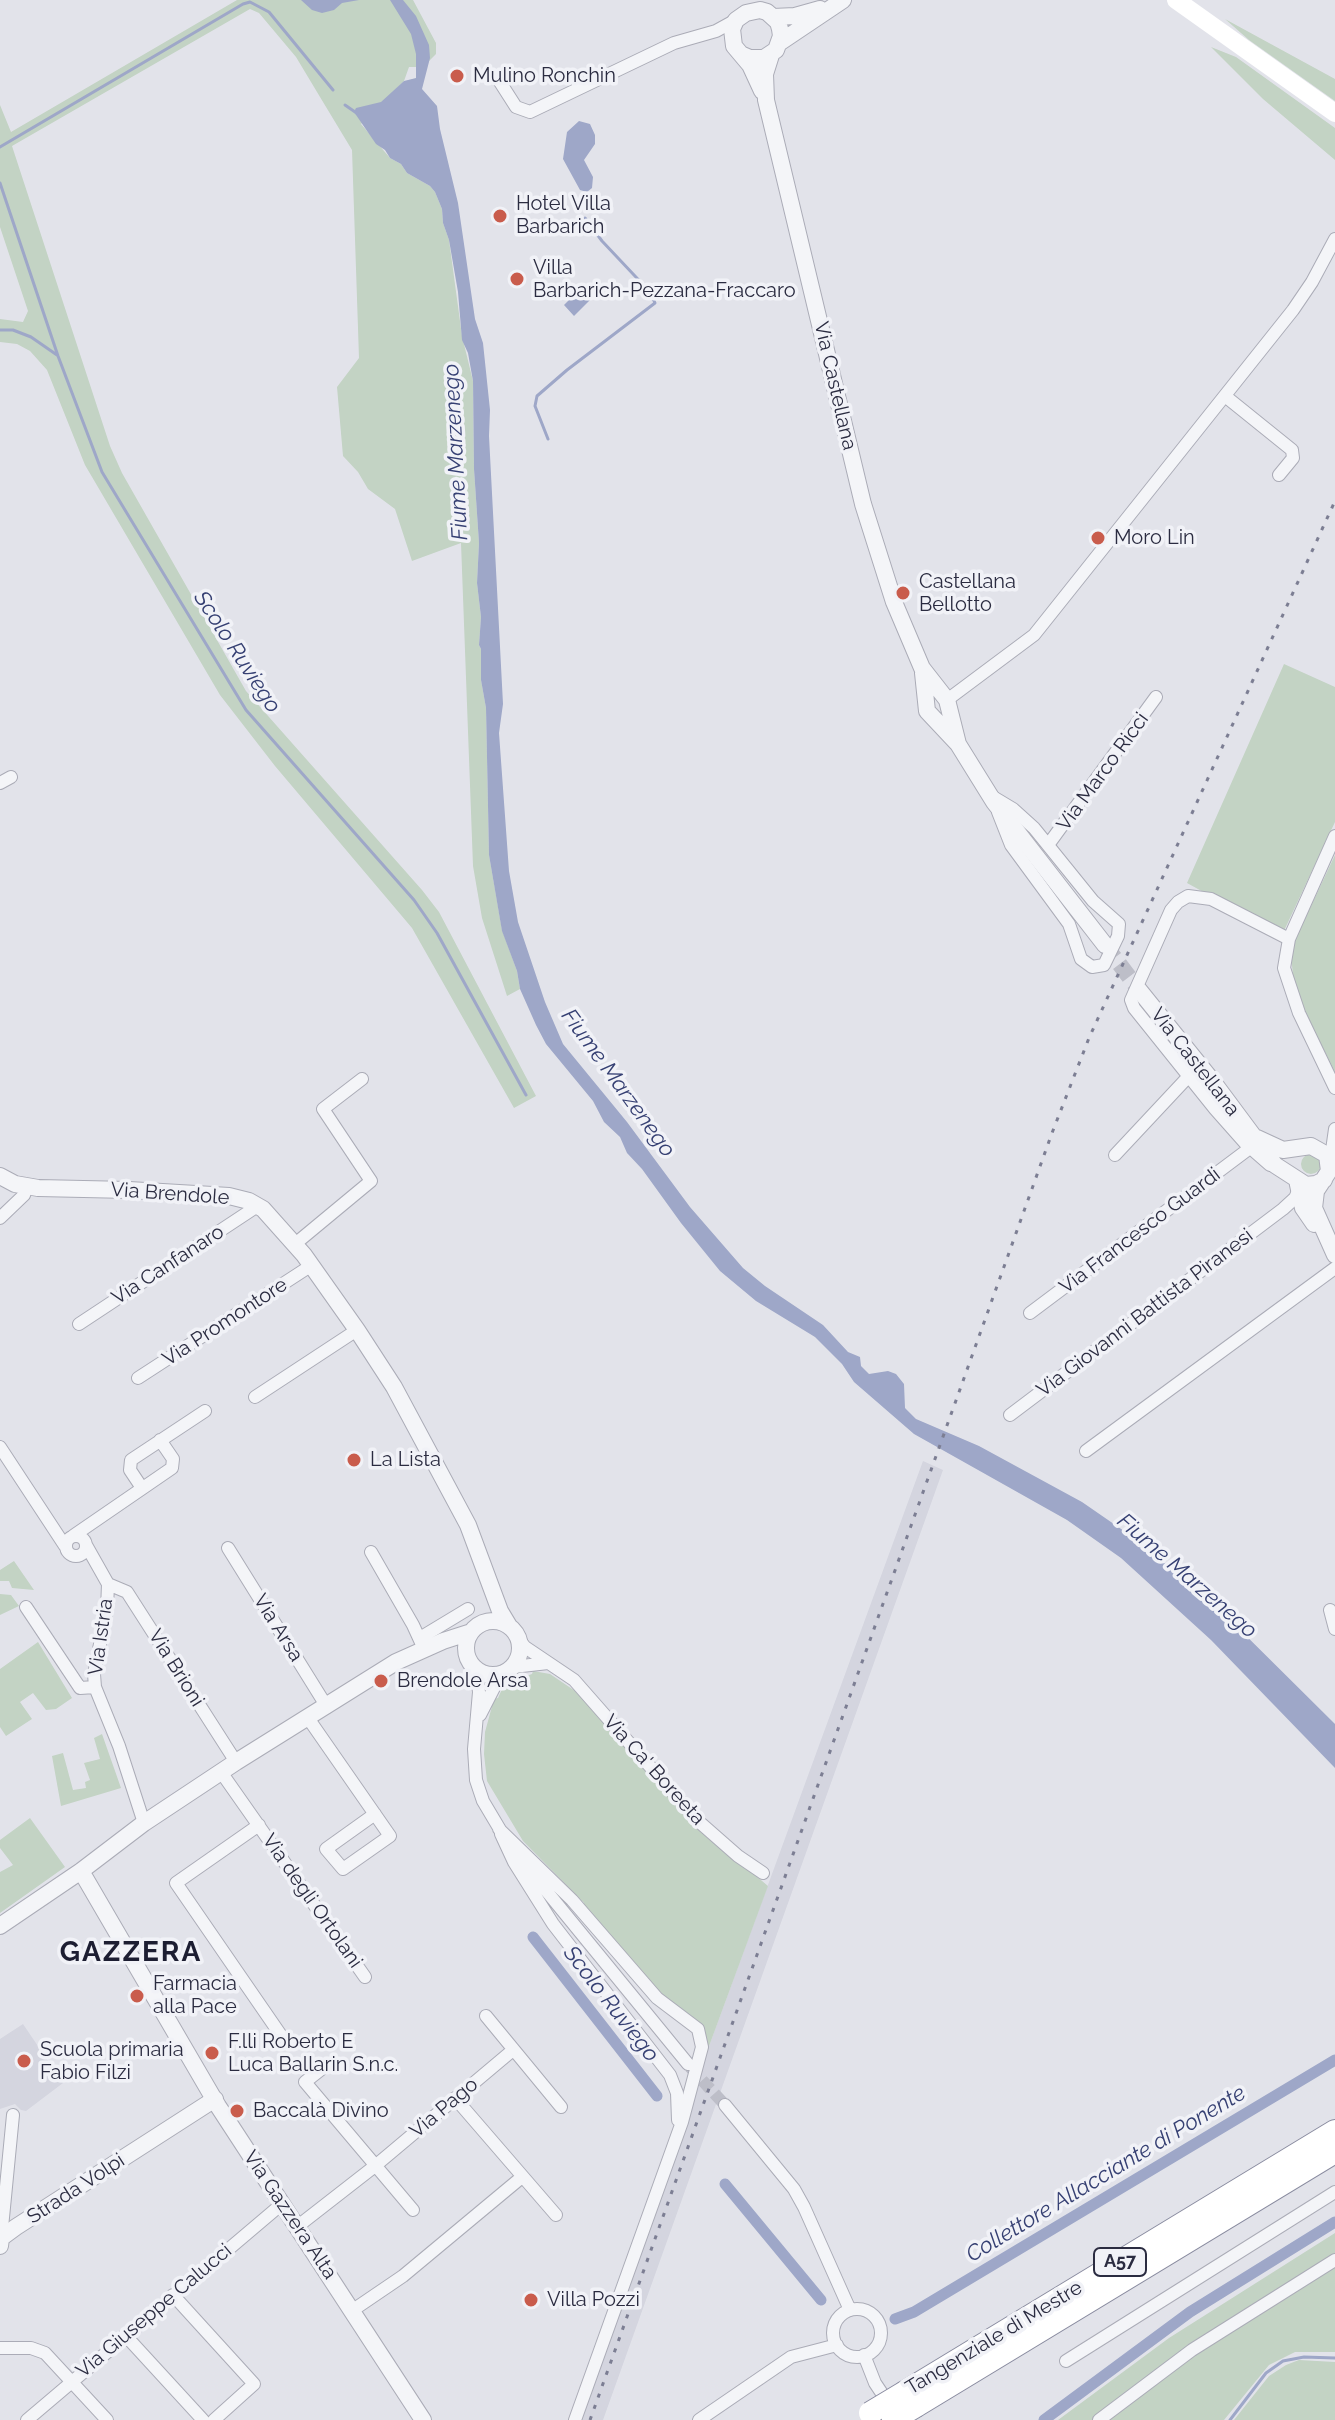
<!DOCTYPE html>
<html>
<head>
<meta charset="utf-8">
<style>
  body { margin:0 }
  canvas { display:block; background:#e2e3ea }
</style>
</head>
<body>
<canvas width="1335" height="2420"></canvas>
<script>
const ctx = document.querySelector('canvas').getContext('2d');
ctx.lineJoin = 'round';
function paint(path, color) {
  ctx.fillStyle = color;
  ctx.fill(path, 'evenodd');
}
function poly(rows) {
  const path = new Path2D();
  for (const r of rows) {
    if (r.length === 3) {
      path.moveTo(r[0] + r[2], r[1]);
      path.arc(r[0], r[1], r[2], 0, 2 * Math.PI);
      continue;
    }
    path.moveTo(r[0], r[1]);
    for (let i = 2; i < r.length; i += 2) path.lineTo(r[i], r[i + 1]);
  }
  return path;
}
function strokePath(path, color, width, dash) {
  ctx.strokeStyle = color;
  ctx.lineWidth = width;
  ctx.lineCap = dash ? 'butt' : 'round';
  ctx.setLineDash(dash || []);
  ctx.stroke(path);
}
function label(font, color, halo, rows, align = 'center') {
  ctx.font = font + ' Raleway,sans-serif';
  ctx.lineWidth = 7;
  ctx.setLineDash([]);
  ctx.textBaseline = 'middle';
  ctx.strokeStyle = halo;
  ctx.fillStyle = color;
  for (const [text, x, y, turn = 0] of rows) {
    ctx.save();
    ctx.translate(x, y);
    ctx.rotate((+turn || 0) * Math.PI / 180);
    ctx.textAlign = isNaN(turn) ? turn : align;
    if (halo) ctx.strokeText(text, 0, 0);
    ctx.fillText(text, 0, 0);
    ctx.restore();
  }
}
const built = poly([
  [923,1461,943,1470,603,2420,579,2420,689,2121,692,2095,708,2049],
  [23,2024,63,2083,26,2111,21,2110,15,2104,0,2109,0,2039]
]);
const green = poly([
  [237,0,413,0,436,43,436,54,423,67,409,67,404,81,361,124,390,158,401,164,407,173,430,186,435,192,442,209,443,223,449,240,462,336,473,381,474,469,479,543,477,583,481,617,479,645,481,649,481,680,486,708,489,855,502,930,517,971,520,989,507,996,482,918,473,866,461,543,412,561,395,509,368,489,358,472,343,456,337,387,359,358,352,150,320,97,296,57,259,13,250,9,12,146,110,446,122,473,246,691,422,890,439,912,536,1096,514,1108,412,928,275,766,220,695,85,465,47,370,30,351,17,344,0,342,0,319,23,322,28,311,0,227,0,105,11,132],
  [1225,19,1335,79,1335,101,1249,40],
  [1211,47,1236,57,1335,128,1335,160,1263,99],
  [1284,664,1335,687,1335,822,1282,935,1187,883],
  [1335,855,1335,1072,1295,992,1291,957,1295,940],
  [1311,1164,10],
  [14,1561,34,1590,12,1588,9,1581,0,1581,0,1570],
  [0,1594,11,1595,19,1606,0,1615],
  [38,1642,72,1698,56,1709,46,1710,33,1693,20,1702,32,1719,6,1736,0,1727,0,1669],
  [533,1671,550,1674,587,1699,693,1823,768,1886,708,2049,705,2035,667,2002,583,1907,584,1903,523,1841,487,1781,484,1754,485,1732,494,1699,498,1698,503,1687,509,1682,532,1674],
  [102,1734,121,1788,61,1806,52,1756,63,1753,73,1790,86,1788,85,1782,90,1780,84,1763,100,1759,94,1738],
  [30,1818,65,1867,0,1913,0,1872,13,1865,0,1848,0,1840],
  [1335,2233,1335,2352,1295,2352,1269,2365,1224,2420,1058,2420,1169,2338],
  [1299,2360,1335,2362,1335,2420,1234,2420,1269,2376,1286,2365]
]);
const water = poly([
  [301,0,359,0,342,3,334,10,322,13,312,10],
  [390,0,403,0,416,16,429,45,430,58,422,89,437,106,440,129,458,203,475,319,483,343,490,410,489,436,503,704,499,733,509,871,518,922,545,1002,563,1044,627,1122,690,1207,743,1268,765,1286,823,1325,848,1352,860,1357,861,1366,869,1374,888,1371,896,1374,904,1384,905,1408,916,1419,979,1446,1082,1502,1124,1531,1206,1596,1335,1724,1335,1768,1211,1640,1121,1558,1067,1520,914,1434,854,1382,842,1364,815,1337,756,1301,720,1271,681,1223,642,1169,627,1153,620,1137,604,1122,593,1101,546,1044,536,1025,520,989,517,971,502,931,489,855,486,708,481,680,481,649,479,645,481,617,477,583,479,543,474,469,473,381,468,353,462,340,458,292,449,240,443,223,442,209,435,192,430,186,407,173,401,164,390,158,385,150,376,144,354,112,356,108,381,102,404,81,416,78,416,54,411,34],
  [579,121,590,124,595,135,595,144,584,160,593,177,592,188,587,192,580,190,563,159,567,132],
  [582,287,592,298,574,316,564,305]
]);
const stream = poly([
  [345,105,358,114],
  [0,147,243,4,250,2,269,12,333,90],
  [0,183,58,356,102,472,246,710,414,900,437,933,526,1095],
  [0,330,13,330,31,337,57,355],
  [548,439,535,406,537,396,567,370,655,303,650,292,602,241,585,218],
  [1230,2420,1266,2373,1283,2361,1304,2357,1335,2358]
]);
const canal = poly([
  [533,1937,657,2096],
  [725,2184,821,2300],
  [895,2319,914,2312,1335,2060],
  [1044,2420,1190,2312,1335,2222]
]);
const minorTunnel = poly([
  [690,2067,725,2105]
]);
const tertiaryTunnel = poly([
  [1105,945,1139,990]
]);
const minor = poly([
  [500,82,516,107,530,112,674,43,716,31,736,20],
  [1225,396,1292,450,1293,458,1279,475],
  [947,700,1034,635,1293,310,1312,282,1335,239],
  [0,783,11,777],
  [993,797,1013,809,1034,828,1093,901,1119,924,1118,936,1104,965,1092,967,1081,959,1069,924,1011,845,998,812],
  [1335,836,1289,939,1284,968,1299,1013,1335,1088],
  [1048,845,1156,697],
  [1115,1155,1188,1077],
  [1330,1164,1335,1129],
  [1270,1165,1246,1144,1215,1109,1134,1008,1131,1000,1171,910,1178,902,1188,896,1211,899,1289,939],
  [0,1218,24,1195,27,1187],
  [295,1244,371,1181,323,1109,362,1079],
  [1030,1313,1250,1148],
  [79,1324,253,1209,256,1204],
  [138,1378,312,1265],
  [255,1397,357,1330],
  [1010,1415,1283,1209,1295,1198,1299,1189],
  [0,1447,65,1546],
  [1086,1451,1335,1268],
  [142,1488,130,1470,131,1460,205,1411],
  [76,1546,10],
  [73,1536,172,1468,173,1459,160,1440],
  [86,1545,108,1584,107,1609,94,1674,95,1687,119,1746,144,1823],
  [228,1548,327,1707],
  [371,1552,413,1625,424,1649],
  [108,1584,127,1592,236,1762],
  [26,1607,80,1688,95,1687],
  [1330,1610,1335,1629],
  [420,1638,468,1609],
  [519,1640,525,1647,574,1680,697,1820,738,1856,763,1873],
  [513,1667,548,1663],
  [476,1668,479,1692,474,1749,476,1780,483,1801,502,1833],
  [480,1715,501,1674],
  [308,1718,390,1836,343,1869,326,1849,375,1814],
  [221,1772,365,1977],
  [259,1825,176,1883,280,2034],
  [499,1829,572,1900,657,1998,698,2029,702,2047,682,2122,575,2420],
  [501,1834,514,1862,553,1924,670,2075,677,2093,678,2120],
  [517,1855,688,2064],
  [486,2016,561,2107],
  [324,2067,305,2082,413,2210],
  [455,2098,556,2215],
  [725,2105,794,2189,804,2207,850,2310],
  [298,2226,375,2166,513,2050],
  [1,2238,13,2115],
  [173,2295,254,2384,214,2420],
  [857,2333,24],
  [353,2310,403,2276,522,2177],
  [125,2335,203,2420],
  [0,2348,31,2348,45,2353,107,2420],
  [864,2355,875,2383,889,2404],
  [1066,2361,1335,2192],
  [27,2420,283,2203],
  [699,2420,791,2357,837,2345],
  [1099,2420,1192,2350,1335,2260]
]);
const tertiary = poly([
  [773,17,795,16,820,9],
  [779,43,843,0],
  [743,55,750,58,764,58,776,50,781,36,780,29,778,22,767,12,760,10,746,13,736,20,732,29,734,46,750,65,762,91],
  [771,55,765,74,766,100,863,504,894,602,922,668,947,700,958,744],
  [923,673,927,711,958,744,994,802,1105,945],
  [1139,990,1214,1083,1275,1165,1306,1185,1316,1184,1324,1180],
  [1257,1138,1283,1150,1311,1146,1327,1155,1329,1171,1316,1191,1314,1208,1335,1255],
  [0,1176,15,1184,38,1188,129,1190,229,1196,249,1201,263,1209,304,1255,357,1330,394,1387,468,1525,500,1611,509,1626],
  [1297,1180,1303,1208,1314,1224],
  [493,1648,27],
  [81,1871,218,2106,423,2420],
  [0,1926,81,1871,144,1823,236,1762,396,1662,443,1641,471,1632],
  [0,2246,1,2238,16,2227,215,2099]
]);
const secondary = poly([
  [1176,0,1335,113]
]);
const motorway = poly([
  [905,2392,1335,2131],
  [916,2406,1335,2152]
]);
const rail = poly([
  [590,2420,1052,1133,1089,1038,1335,501]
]);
const motorwayBridge = poly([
  [870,2413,905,2392],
  [893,2420,916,2406]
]);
const markers = [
  [457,76,8,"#c95c4c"],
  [500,216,8,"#c95c4c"],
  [517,279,8,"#c95c4c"],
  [1098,538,8,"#c95c4c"],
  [903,593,8,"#c95c4c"],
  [354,1460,8,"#c95c4c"],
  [381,1681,8,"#c95c4c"],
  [137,1996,8,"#c95c4c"],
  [212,2053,8,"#c95c4c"],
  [24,2061,8,"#c95c4c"],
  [237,2111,8,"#c95c4c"],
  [531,2300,8,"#c95c4c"]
];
const shields = [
  [1120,2262,52]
];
const shieldNames = [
  ["A57",1120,2262]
];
const poiNames = [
  ["Mulino Ronchin",473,76],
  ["Hotel Villa",516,204],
  ["Barbarich",516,227],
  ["Villa",533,268],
  ["Barbarich-Pezzana-Fraccaro",533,291],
  ["Moro Lin",1114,538],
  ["Castellana",919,582],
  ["Bellotto",919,605],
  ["La Lista",370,1460],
  ["Brendole Arsa",397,1681],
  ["Farmacia",153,1984],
  ["alla Pace",153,2007],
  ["F.lli Roberto E",228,2042],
  ["Luca Ballarin S.n.c.",228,2065],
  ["Scuola primaria",40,2050],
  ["Fabio Filzi",40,2073],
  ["Baccalà Divino",253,2111],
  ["Villa Pozzi",547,2300]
];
const streetNames = [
  ["Via Castellana",835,386,77],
  ["Via Marco Ricci",1103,772,-54],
  ["Via Castellana",1195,1062,52],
  ["Via Brendole",170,1194,4],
  ["Via Francesco Guardi",1140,1231,-37],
  ["Via Canfanaro",168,1265,-33],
  ["Via Giovanni Battista Piranesi",1145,1313,-37],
  ["Via Promontore",225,1322,-33],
  ["Via Arsa",278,1628,58],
  ["Via Istria",101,1637,-82],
  ["Via Brioni",176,1668,58],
  ["Via Ca' Boreeta",654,1770,48],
  ["Via degli Ortolani",312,1901,55],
  ["Via Pago",444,2108,-40],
  ["Strada Volpi",76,2189,-33],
  ["Via Gazzera Alta",290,2215,56],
  ["Via Giuseppe Calucci",154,2311,-40],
  ["Tangenziale di Mestre",994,2338,-31]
];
const waterNames = [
  ["Fiume Marzenego",456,452,-93],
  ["Scolo Ruviego",237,652,57],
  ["Fiume Marzenego",618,1083,54],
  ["Fiume Marzenego",1187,1576,41],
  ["Scolo Ruviego",611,2004,52],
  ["Collettore Allacciante di Ponente",1106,2174,-31]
];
const districtNames = [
  ["GAZZERA",131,1953]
];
paint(built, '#d4d5df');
paint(green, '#c3d3c4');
paint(water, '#9ea7c8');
strokePath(stream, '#9ea7c8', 3);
strokePath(canal, '#9ea7c8', 11);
strokePath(minorTunnel, '#bdbec8', 12, [12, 6]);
strokePath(tertiaryTunnel, '#bdbec8', 16, [16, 8]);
strokePath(minor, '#abacb7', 14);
strokePath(tertiary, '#abacb7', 18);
strokePath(motorway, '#8a8ca0', 24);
strokePath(minor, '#f4f5f8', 12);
strokePath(tertiary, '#f4f5f8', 16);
strokePath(secondary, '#fff', 18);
strokePath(motorway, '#fff', 22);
strokePath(rail, '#7c7e93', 3, [4, 8]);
strokePath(motorwayBridge, '#8a8ca0', 24, []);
strokePath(motorwayBridge, '#fff', 22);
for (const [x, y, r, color] of markers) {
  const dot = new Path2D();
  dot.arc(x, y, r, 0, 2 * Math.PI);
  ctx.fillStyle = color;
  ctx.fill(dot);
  strokePath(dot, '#f1f2f7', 3);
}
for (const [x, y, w] of shields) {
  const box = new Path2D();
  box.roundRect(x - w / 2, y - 14, w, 28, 6);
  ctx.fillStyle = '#f1f2f7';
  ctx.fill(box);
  strokePath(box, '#2b2c41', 2);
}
label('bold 18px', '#2b2c41', null, shieldNames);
label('20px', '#2b2c41', '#f1f2f7', poiNames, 'left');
label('20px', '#2b2c41', '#f1f2f7', streetNames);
label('italic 22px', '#364073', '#f1f2f7', waterNames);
ctx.letterSpacing = '2px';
label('bold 28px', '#1d1e32', '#f1f2f7', districtNames);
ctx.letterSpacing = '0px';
</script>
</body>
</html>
